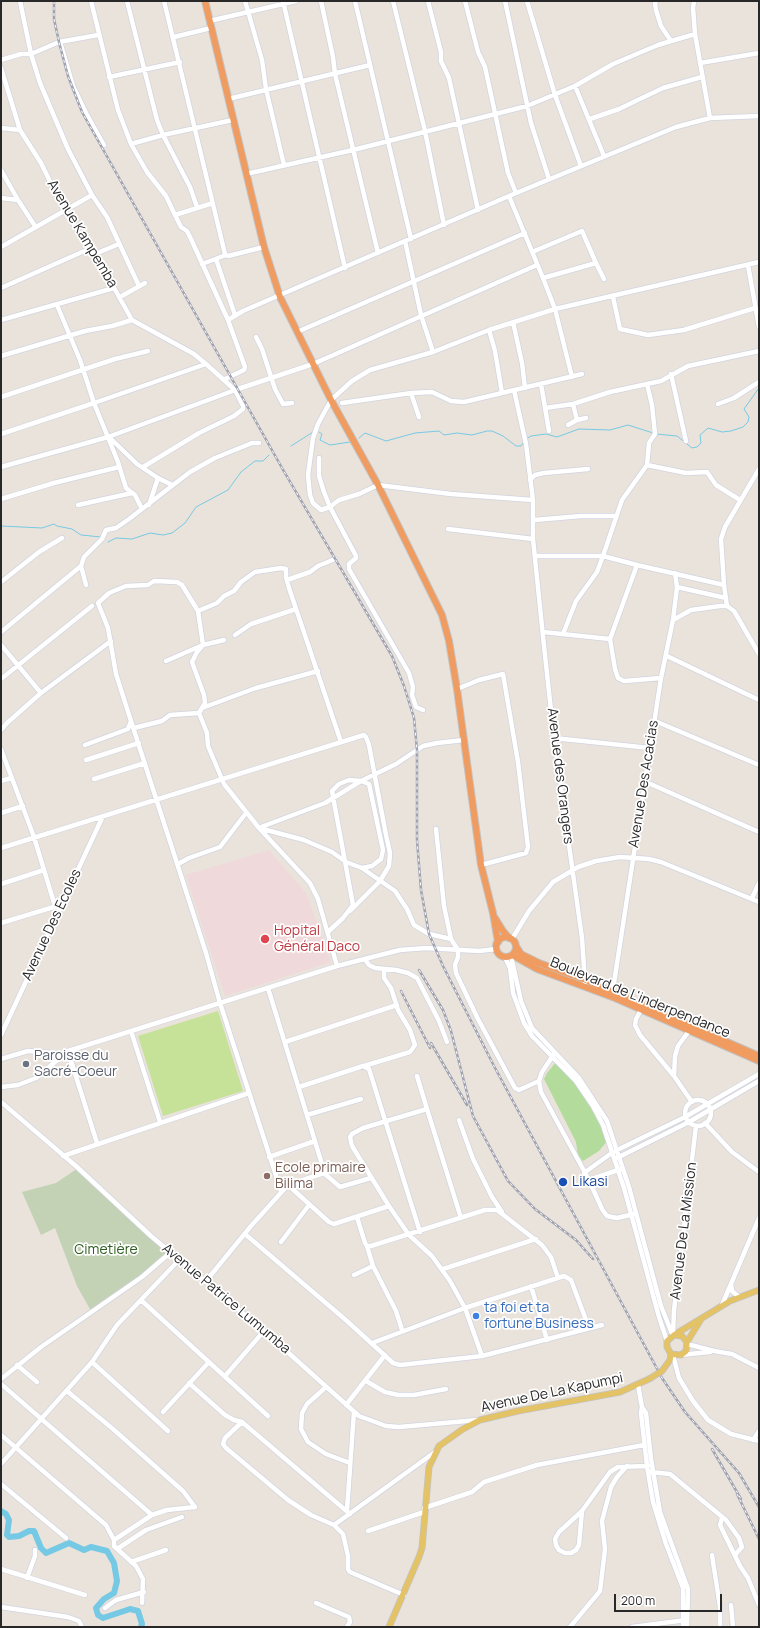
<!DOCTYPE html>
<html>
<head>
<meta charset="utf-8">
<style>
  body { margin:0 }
  #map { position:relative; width:760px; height:1628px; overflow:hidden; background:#eae3db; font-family:Manrope,sans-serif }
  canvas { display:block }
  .frame { position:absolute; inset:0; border:2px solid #282828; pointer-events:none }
  .scale { position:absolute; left:614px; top:1594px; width:108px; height:18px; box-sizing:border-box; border:2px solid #282828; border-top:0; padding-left:5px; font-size:12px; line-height:14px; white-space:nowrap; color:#282828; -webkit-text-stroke:3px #fff; paint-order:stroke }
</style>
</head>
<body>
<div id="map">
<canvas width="760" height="1628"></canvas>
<div class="frame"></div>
<div class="scale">200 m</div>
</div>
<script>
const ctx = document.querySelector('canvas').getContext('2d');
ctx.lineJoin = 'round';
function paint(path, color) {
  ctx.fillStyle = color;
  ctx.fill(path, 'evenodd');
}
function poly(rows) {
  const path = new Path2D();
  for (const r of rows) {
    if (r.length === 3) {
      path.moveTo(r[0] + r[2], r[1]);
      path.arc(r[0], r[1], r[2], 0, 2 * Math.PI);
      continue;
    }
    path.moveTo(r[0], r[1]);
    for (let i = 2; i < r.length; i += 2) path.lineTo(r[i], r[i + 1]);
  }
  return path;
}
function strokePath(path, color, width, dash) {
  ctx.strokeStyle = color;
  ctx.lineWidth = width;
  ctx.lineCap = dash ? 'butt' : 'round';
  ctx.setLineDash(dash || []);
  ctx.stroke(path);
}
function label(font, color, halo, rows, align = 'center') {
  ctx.font = font + ' Manrope,sans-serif';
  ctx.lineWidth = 3.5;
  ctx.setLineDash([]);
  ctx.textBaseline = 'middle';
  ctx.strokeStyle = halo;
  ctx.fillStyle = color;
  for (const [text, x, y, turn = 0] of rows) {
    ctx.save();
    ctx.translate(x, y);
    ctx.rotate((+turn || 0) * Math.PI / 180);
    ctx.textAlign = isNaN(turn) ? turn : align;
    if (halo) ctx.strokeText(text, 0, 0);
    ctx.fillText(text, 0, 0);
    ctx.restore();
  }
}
const medical = poly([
  [269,850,306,893,331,962,225,996,186,875]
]);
const green = poly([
  [556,1062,573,1079,602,1124,608,1140,599,1151,583,1161,578,1156,576,1142,544,1079,547,1073]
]);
const cemetery = poly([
  [78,1168,168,1255,91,1311,77,1286,55,1228,41,1235,22,1192,56,1183]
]);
const pitch = poly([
  [218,1011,243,1091,163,1116,138,1036]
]);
const stream = poly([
  [319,432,322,434,320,440,330,445,350,442],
  [656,434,677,436,692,448,697,447,701,443,700,435,708,428,722,432,731,431,743,427,748,422,749,417,744,409,759,388],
  [359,438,365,433,386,441,415,433,439,431,444,435,457,433,472,435,487,431,492,431,503,436,516,446,521,446,523,443],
  [526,439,531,436,546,434,557,437,579,429,610,430,628,425,653,433],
  [291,446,313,432],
  [1,526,42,528,54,524,57,526,72,529,81,535,101,537],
  [108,542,116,538,132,539,150,533,163,535,172,533,185,523,196,507,228,490,241,472,255,461,263,461,269,455]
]);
const river = poly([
  [1,1511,6,1514,9,1520,7,1535,9,1537,19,1536,29,1531,34,1531,41,1548,46,1553,69,1543,84,1550,91,1547,107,1551,114,1563,117,1581,114,1593,104,1599,96,1608,98,1615,103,1618,130,1609,138,1611,142,1624,141,1627]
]);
const minor = poly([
  [91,1,118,110,131,144,147,172,166,196,175,215,213,203],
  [127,1,157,120,163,135,190,187,197,207],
  [164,1,225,254,228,256,264,247],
  [245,1,262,60,266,89,284,165],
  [283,1,345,268],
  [321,1,333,57,335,74,378,253],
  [355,1,411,239],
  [393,1,425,131,444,225],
  [428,1,441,52,441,61,449,78,478,210],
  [465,1,478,52,485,67,508,173,516,193],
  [505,1,531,123,549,179],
  [527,1,555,95,581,166],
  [656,1,655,3,656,10,661,26,671,41],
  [694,1,693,8,695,34,710,118],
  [209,21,296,1],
  [174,37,211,28],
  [60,42,73,86,86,113,104,145],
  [1,60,21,54,31,54,59,42,98,35],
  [700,63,759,53],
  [1,68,20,130,41,163,64,210,103,268,132,320,194,354,206,364,235,390,243,406,243,409,234,416,199,433,143,467],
  [109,77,180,62],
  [575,86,604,156],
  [228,99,370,65],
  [590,119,619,109,663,88,702,77],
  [1,128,20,130],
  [131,144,163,135,233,120],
  [1,170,18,200],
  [246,174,353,150,527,106,575,86,613,64,658,45,695,34],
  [92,195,107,217,139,286],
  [509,196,543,278,596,263,604,279],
  [1,198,18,200,35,226],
  [175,215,181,227,187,231,191,239,228,320,245,367,244,370,225,379],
  [405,241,421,315,433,352],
  [1,247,92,195,68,149,40,83,31,54,20,1],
  [532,252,582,231,596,263],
  [95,254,119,244],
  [216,259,235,315],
  [202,264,226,255],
  [748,265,759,327],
  [543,278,555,309,572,377],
  [1,288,91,248],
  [120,297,145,283],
  [613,297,620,329,648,335,684,330,755,308],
  [1,320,114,288],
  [228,320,243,311,509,196,676,127,710,118,759,116],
  [513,322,522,363,525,388],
  [489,330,495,351,502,393],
  [297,332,525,233],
  [256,337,262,349,275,389,283,404,292,403],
  [1,356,85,331,112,326,132,320],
  [671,374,686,441],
  [541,384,549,431],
  [647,384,652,405,655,434,649,443,647,465,686,473,707,472,716,485,740,500],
  [514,390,526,444,533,500],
  [411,393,419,417],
  [1,397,115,359,148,351],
  [342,403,411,393,432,392,451,401,464,402,582,374],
  [573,404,577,420,586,418],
  [718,404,734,398,759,382],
  [545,408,573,404,610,392,661,381,688,366,759,351],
  [568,425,577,420],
  [1,434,94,403,80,360,57,305],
  [110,438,137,464,158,478,172,485],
  [319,458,319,476,324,492,330,507,356,556,356,558,349,564,349,569,409,673,413,687,412,695,416,707,423,710],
  [1,467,108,437,238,389,313,364,537,265],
  [530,480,535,475,544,473,588,469],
  [1,499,54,483,119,467],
  [78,505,132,493],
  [149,505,158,478],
  [142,509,135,495,126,488,118,462,94,403,206,364],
  [534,520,581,516,616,516],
  [448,529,533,539],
  [536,556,603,556,597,572,576,601,563,634],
  [637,565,603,556,622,500,647,465],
  [81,566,86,585],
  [287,580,310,572,318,566,335,559],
  [1,582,39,552,62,538],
  [677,587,726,598],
  [727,606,724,585,721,539,725,527,759,469],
  [198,611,217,603,224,596,234,591,241,582,255,572,281,568,286,569,286,577,289,588,341,742],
  [673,620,691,610,720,606,727,606,734,611,759,654],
  [1,632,81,566,84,557,102,539,106,530,116,528,129,519,190,472,215,458,252,443,259,443],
  [543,632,610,639],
  [235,635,251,624,296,609],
  [1,645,41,693],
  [667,656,759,700],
  [166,661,203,645,224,640],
  [661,678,624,681,618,678,615,669,610,639,637,565,724,585],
  [1,679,92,606],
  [457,689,479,680,503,674,518,762,528,847,526,853,481,865],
  [202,708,256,688,318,671],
  [199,713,207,733,208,746,224,784,259,828,310,883,318,899,337,966],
  [131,721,206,953,220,1003,281,1191],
  [655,721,759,765],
  [1,730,7,723,41,693,111,641],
  [554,738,650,748],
  [85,745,128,729,131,721,116,674,108,628,98,603,109,593,126,586,148,585,154,581,177,582,182,585,198,611,203,645,197,652,192,662,204,695,205,703,199,713,170,715,162,721,134,728],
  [1,749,34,837,55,906],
  [86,760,139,743],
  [94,779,145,763],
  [1,781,11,778],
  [646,782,759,832],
  [1,813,23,806],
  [261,827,325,803,361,781,396,764,423,746,437,743,464,740],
  [259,828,304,840,332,852,346,862,362,868,395,891,407,909,414,925,429,934,451,939,458,950,458,957,455,965,456,973,477,1017,515,1088,519,1090,539,1081],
  [436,829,444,906,451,939],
  [1,848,364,735,366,737,369,745,386,835,390,853,389,866,380,881,350,911],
  [178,864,189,858,220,847,246,813],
  [1,884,44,870],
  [752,898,759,883],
  [1,923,57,906],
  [328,932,343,918,353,905,332,791,339,784,349,780,361,781,369,784,383,850,381,859,372,866,362,868],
  [512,939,529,911,553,882,578,867,596,861,620,857,649,859,661,862,759,902],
  [511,956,521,1001,532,1028,579,1078,607,1121,629,1187,661,1306,673,1336],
  [505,957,510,968,513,993,524,1023,532,1036,576,1081,593,1106,603,1125,624,1188,659,1317,667,1341],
  [365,959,369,965,375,968,396,970,408,973,417,978,439,1021,447,1042],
  [585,983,582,938,554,738,544,646,533,539,533,500,451,494,378,485,359,494,339,500,330,507,321,510,313,503,310,495,308,475,313,438,318,424,331,400,352,381,370,370,433,352,489,330,555,309,759,262],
  [268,988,325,1174],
  [610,993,614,983,661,678,673,620,677,587,675,573],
  [642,1008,636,1019,635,1025,640,1035,674,1076,692,1102],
  [131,1031,160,1122],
  [1,1035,103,816],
  [285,1042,397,1005],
  [68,1051,97,1143],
  [554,1054,542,1072,539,1081,541,1092,589,1180,602,1209,607,1216,617,1218,634,1214],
  [1,1059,28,1051,63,1054],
  [364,1066,410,1052,415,1045,410,1030,398,1010,391,988,384,978,384,969],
  [417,1076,427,1109],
  [674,1076,675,1056,678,1046,689,1031],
  [1,1087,18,1085,36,1078,68,1051,337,966,400,950,426,948,479,951,496,949],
  [299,1087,363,1066,369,1069,420,1232],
  [698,1113,13],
  [1,1102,77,1167,151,1236,264,1331,359,1416,386,1426,399,1427,478,1420],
  [307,1115,361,1099],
  [459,1120,473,1159,492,1197,502,1212],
  [705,1123,732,1152,759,1172],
  [63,1156,249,1093],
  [269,1157,315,1141],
  [617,1158,689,1122,759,1081],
  [584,1173,613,1152,685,1117,759,1074],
  [589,1180,621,1169],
  [288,1185,329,1222,334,1224,389,1206],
  [357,1217,365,1243,367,1246,371,1246,485,1210,497,1210,542,1245,551,1257,558,1278],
  [461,1218,427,1109,363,1128,352,1134,350,1137,352,1146,389,1206,409,1235,432,1256,450,1281,465,1308,482,1356],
  [245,1234,347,1321,393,1363,400,1365,482,1356,602,1325],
  [281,1242,309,1205],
  [367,1246,373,1266,396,1311,402,1330],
  [443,1269,536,1239],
  [354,1275,373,1266],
  [206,1281,251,1226,288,1185,321,1174,325,1174,340,1187,371,1178],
  [731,1284,732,1291,739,1297],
  [531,1286,547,1340],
  [142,1301,268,1416],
  [722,1305,759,1218],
  [673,1335,674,1310,696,1126],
  [372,1343,465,1308,564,1276,571,1280,589,1328],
  [687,1344,714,1351,732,1354,759,1368],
  [673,1355,679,1378,693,1401,708,1420,731,1434,759,1441],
  [680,1355,710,1352],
  [92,1362,168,1431],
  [17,1365,37,1382],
  [225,1376,264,1331],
  [1,1379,41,1347,142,1277,171,1252],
  [366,1381,385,1392,398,1395,414,1395,446,1389],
  [189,1383,225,1415,234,1420,242,1422,350,1514],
  [1,1384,152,1515],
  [638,1385,642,1407,641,1413,647,1466,653,1502,666,1544,683,1588,683,1627],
  [326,1387,307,1404,302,1413,301,1429,308,1442,326,1454,350,1463],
  [67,1391,113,1429,183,1491,195,1507],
  [346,1405,385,1355],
  [642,1407,646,1413,651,1459,660,1512,688,1589,687,1627],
  [163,1412,209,1362],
  [242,1422,225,1438,223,1444,226,1448,288,1500,311,1515,334,1525,435,1452],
  [1,1435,106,1525,114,1540,114,1546,136,1566,143,1579,142,1603],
  [753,1440,759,1431],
  [1,1464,92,1362,117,1325,179,1260],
  [650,1472,670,1474,726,1520,739,1538,742,1547,735,1555],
  [1,1484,66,1538],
  [424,1508,472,1492,484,1482,537,1465,644,1445],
  [347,1510,354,1412],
  [582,1511,579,1545,576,1550,571,1553,565,1553,559,1550,556,1545,555,1539,559,1532,582,1511,610,1472,618,1467,648,1466],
  [722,1518,720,1525,740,1566,748,1578,759,1605],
  [334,1525,343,1534,348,1556,348,1569,350,1572,404,1595],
  [368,1531,424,1512],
  [114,1540,152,1515,167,1510,195,1507],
  [117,1549,146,1530,182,1517],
  [712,1555,720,1607,720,1627],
  [131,1562,166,1550],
  [1,1569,85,1595],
  [27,1578,35,1556,35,1550],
  [316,1603,349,1617,350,1622,347,1627],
  [731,1605,733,1627],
  [1,1607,68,1617,79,1621,82,1627],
  [105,1608,116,1600,144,1592],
  [570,1627,600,1591,605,1549,602,1521,611,1487,617,1477,627,1466],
  [632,1627,686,1620]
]);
const major = poly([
  [674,1335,730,1301,759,1290],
  [687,1342,700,1321],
  [662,1371,670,1360,671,1354,667,1347,667,1341,674,1335,682,1336,687,1342,686,1351,681,1355,671,1354],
  [389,1627,419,1557,422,1548,429,1467,439,1446,463,1429,480,1420,518,1411,620,1392,649,1379]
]);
const highway = poly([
  [205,1,264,247,280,297,331,400,378,485,442,615,449,641,457,689,481,865,493,913,498,942],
  [495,918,503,931,509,938],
  [506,947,10],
  [516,946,521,954,539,963,586,980,759,1056],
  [512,955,537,969,615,998,759,1061]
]);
const rail = poly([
  [54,1,54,19,59,42,68,76,82,112,282,468,392,656,404,686,414,718,417,750,417,840,421,890,429,934,443,966,494,1066,662,1378,685,1412,739,1473,759,1507],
  [419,970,443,1010,451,1031,473,1116,508,1181,535,1209,576,1240,593,1259],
  [401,991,430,1048],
  [431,1043,467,1105],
  [712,1449,741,1499],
  [737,1494,759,1539]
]);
const majorBridge = poly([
  [649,1379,662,1371]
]);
const markers = [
  [265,939,5,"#e0444e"],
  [26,1064,4,"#6b7280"],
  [267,1176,4,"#8d6e63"],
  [563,1182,5,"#1a4fb4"],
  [476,1316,4,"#3f7fe0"]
];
const streetNames = [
  ["Avenue Kampemba",82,234,59],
  ["Avenue des Orangers",560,776,83],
  ["Avenue Des Acacias",644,784,-81],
  ["Avenue Des Ecoles",52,925,-65],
  ["Boulevard de L'inderpendance",640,998,22],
  ["Avenue De La Mission",684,1231,-83],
  ["Avenue Patrice Lumumba",226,1299,40],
  ["Avenue De La Kapumpi",552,1393,-12]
];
const healthNames = [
  ["Hopital",274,931],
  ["Général Daco",274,947]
];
const worshipNames = [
  ["Paroisse du",34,1056],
  ["Sacré-Coeur",34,1072]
];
const educationNames = [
  ["Ecole primaire",275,1168],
  ["Bilima",275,1184]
];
const transitNames = [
  ["Likasi",572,1182]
];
const parkNames = [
  ["Cimetière",106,1250]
];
const shopNames = [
  ["ta foi et ta",484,1308],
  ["fortune Business",484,1324]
];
paint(medical, '#f0d9db');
paint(green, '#b3dc9c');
paint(cemetery, '#c3d2b4');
paint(pitch, '#c5e298');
strokePath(stream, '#76c9e4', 1);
strokePath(river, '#76c9e4', 6);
strokePath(minor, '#d1d4e0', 6);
strokePath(major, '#c3c3c3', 7);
strokePath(highway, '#c3c3c3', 8);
strokePath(minor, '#fff', 4.5);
strokePath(major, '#e4c366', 5.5);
strokePath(highway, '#f09b60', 6);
strokePath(rail, '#9fa2b1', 2.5);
strokePath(rail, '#fff', 1, [3]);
strokePath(majorBridge, '#c3c3c3', 7, []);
strokePath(majorBridge, '#e4c366', 5.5);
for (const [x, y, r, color] of markers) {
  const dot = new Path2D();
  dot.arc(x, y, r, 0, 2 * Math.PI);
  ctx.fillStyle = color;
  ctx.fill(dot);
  strokePath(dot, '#fff', 1.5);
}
label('14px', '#282828', '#fff', streetNames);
label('14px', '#be3a42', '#fff', healthNames, 'left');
label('14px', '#5b616d', '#fff', worshipNames, 'left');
label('14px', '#785e54', '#fff', educationNames, 'left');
label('14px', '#164399', '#fff', transitNames, 'left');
label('14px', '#2e5e1f', '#fff', parkNames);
label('14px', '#366cbe', '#fff', shopNames, 'left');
</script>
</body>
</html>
